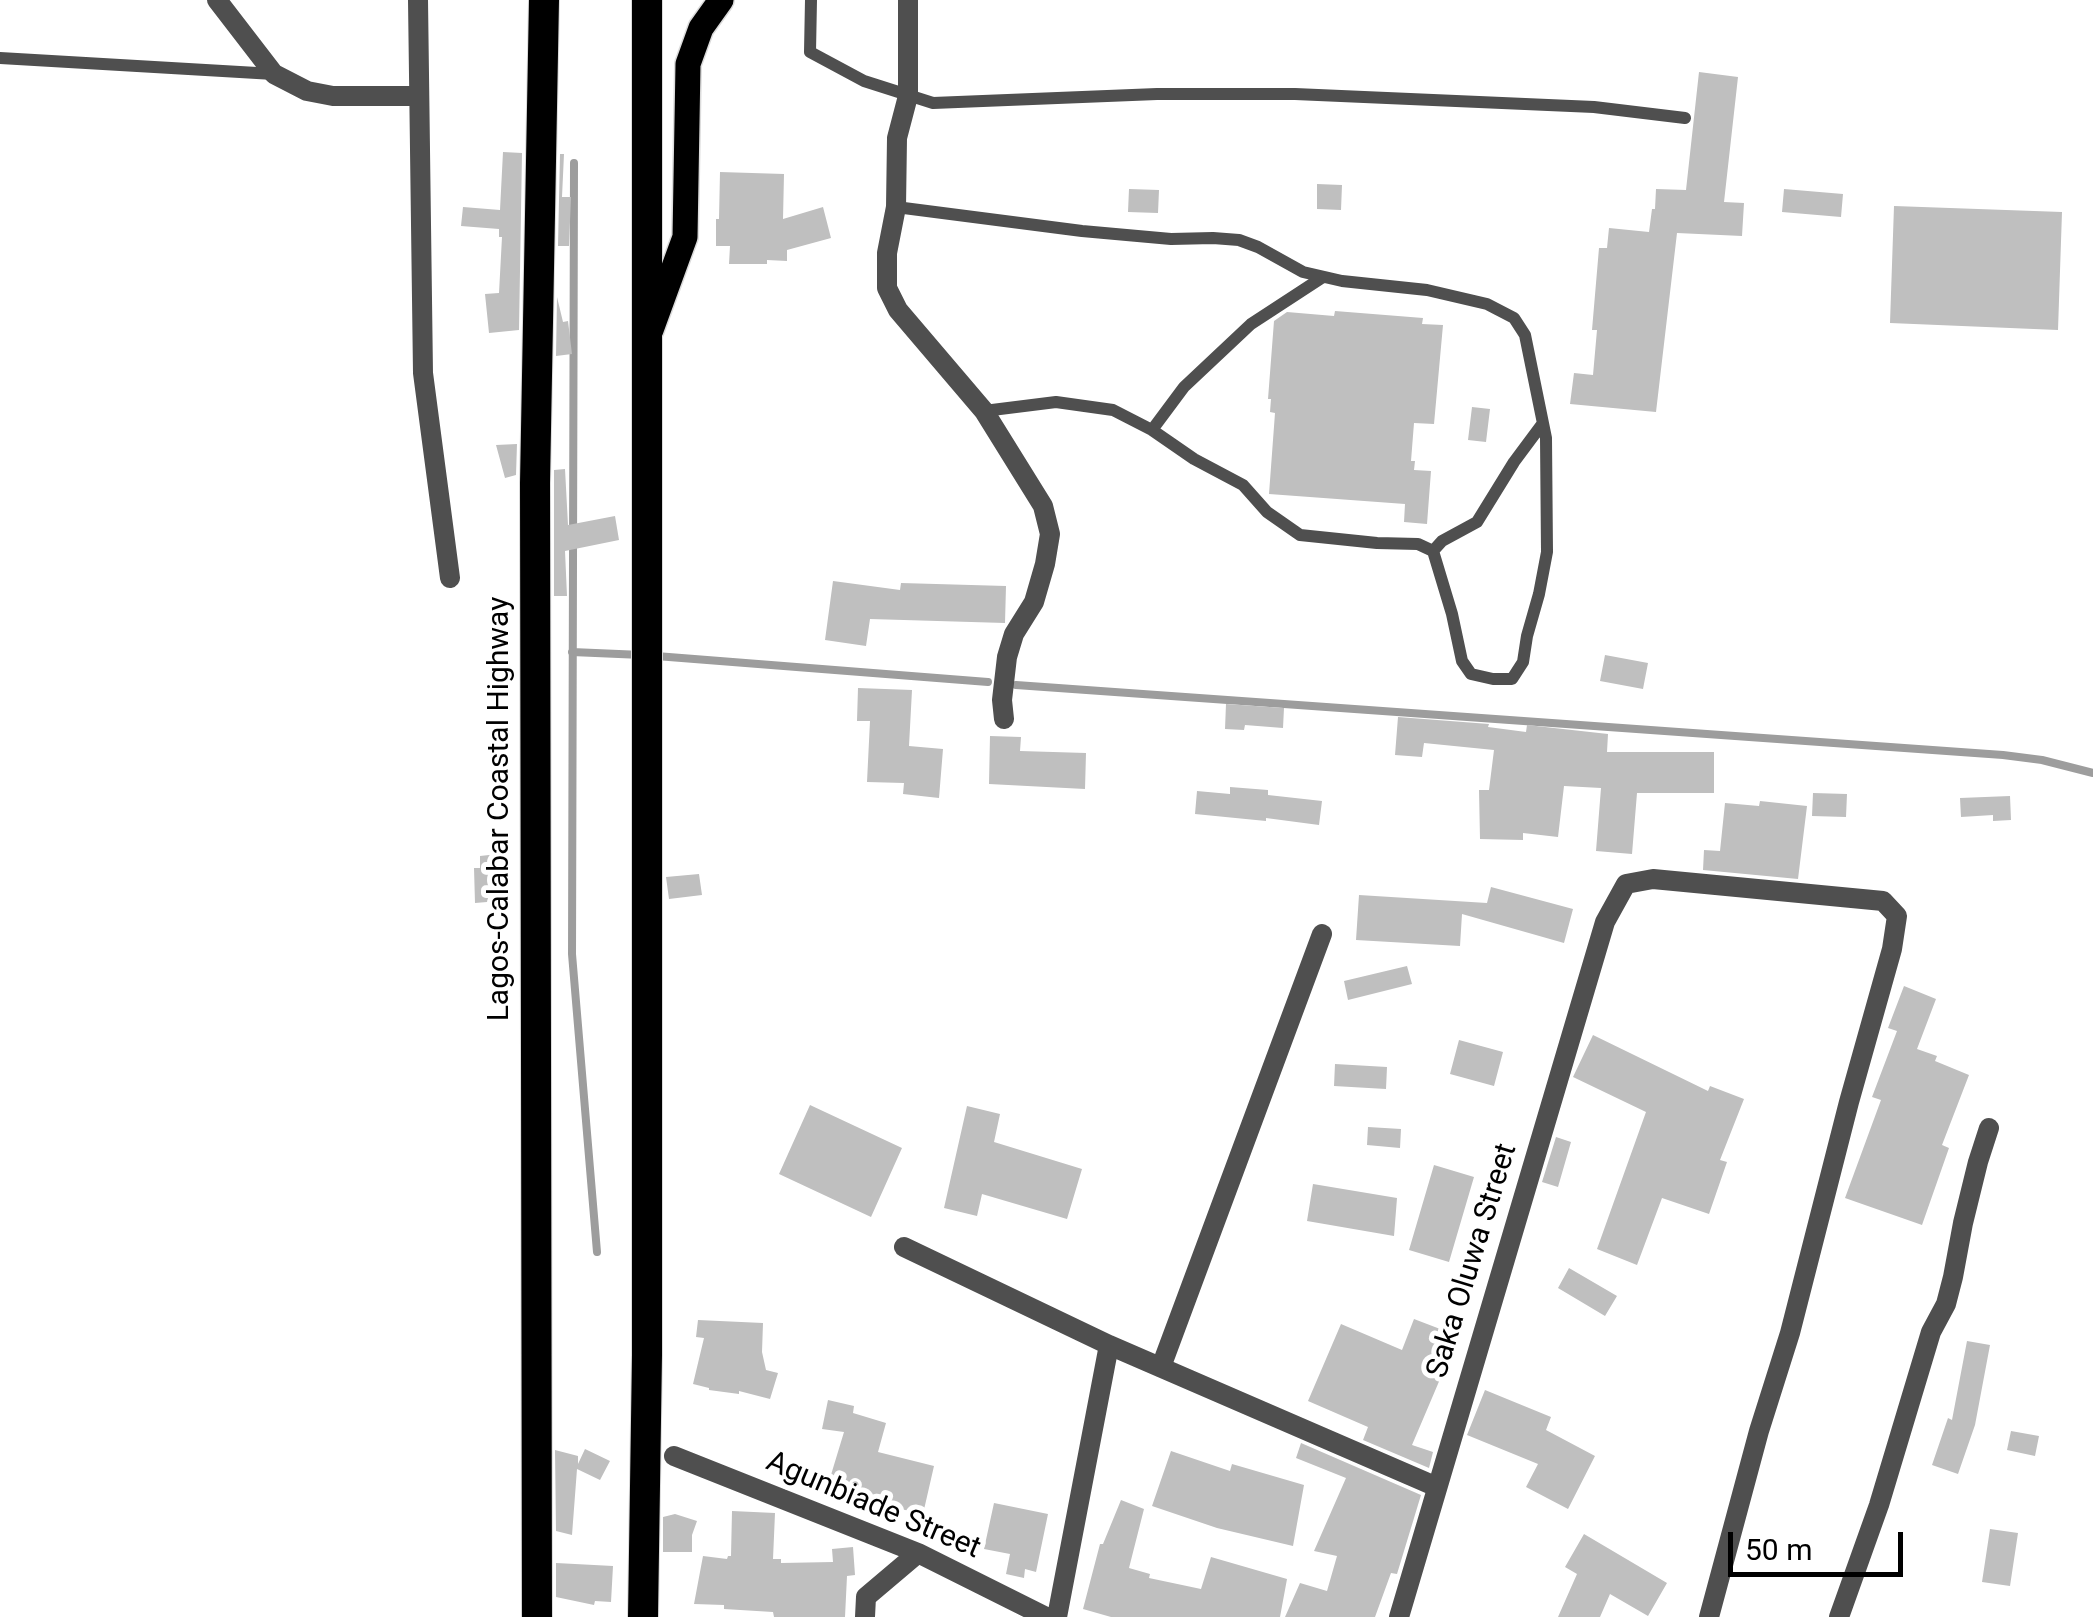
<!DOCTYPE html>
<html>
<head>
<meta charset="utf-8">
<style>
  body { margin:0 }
  #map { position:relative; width:2093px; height:1617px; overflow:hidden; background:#fff; font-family:Roboto,sans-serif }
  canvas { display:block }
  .scale { position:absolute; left:1728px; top:1532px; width:175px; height:45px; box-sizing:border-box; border:5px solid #000; border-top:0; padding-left:12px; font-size:30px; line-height:35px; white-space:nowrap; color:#000; -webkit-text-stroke:8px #fff; paint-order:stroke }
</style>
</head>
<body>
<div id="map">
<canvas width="2093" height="1617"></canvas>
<div class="scale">50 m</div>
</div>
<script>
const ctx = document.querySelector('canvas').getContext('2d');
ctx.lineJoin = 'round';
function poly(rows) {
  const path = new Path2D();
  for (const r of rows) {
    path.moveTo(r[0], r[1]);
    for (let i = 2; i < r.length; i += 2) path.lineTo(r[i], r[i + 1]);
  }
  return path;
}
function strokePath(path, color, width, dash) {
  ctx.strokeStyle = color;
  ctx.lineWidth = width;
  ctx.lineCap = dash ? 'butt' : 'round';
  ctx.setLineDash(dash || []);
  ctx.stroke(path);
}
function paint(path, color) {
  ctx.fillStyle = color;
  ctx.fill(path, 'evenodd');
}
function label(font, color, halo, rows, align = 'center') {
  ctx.font = font + ' Roboto,sans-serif';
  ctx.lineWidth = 10;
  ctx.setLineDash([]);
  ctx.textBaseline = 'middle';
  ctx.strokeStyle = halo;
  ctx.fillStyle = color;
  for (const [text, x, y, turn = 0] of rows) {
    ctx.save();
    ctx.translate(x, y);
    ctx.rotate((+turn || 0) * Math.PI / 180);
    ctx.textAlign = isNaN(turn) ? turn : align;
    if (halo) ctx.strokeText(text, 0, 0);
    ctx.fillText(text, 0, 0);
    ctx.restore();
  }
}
const stream = poly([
  [574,163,572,954,597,1252],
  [572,652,642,655],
  [656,656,988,682],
  [1016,685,2003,755,2042,760,2093,773]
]);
const building = poly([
  [1699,72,1738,77,1724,202,1744,203,1742,236,1677,233,1656,412,1570,404,1574,373,1593,375,1597,330,1592,330,1599,248,1607,248,1609,228,1649,232,1652,209,1655,209,1656,189,1686,190],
  [503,152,522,153,519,330,489,333,485,294,499,293,502,237,499,237,499,229,461,226,463,207,500,210],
  [560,154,564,154,562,197,571,197,569,246,558,246],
  [720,172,784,174,783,219,823,207,831,238,787,250,787,261,767,260,767,264,729,264,730,246,716,246,716,219,719,219],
  [1317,184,1342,185,1341,210,1317,209],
  [1129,189,1159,190,1158,213,1128,212],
  [1784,189,1843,194,1841,217,1782,212],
  [1894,206,2062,212,2058,330,1890,323],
  [557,297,563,322,568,321,572,354,556,356],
  [1335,311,1423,318,1422,324,1443,325,1434,424,1414,423,1411,461,1415,461,1414,470,1431,471,1427,524,1404,522,1405,504,1269,494,1275,413,1270,412,1271,399,1268,399,1274,321,1287,312,1334,316],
  [1472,407,1490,409,1486,442,1468,440],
  [517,444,516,475,505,478,496,445],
  [565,469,568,525,615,516,619,540,565,551,567,596,554,596,554,470],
  [833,581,900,590,901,583,1006,586,1005,623,870,619,866,646,825,640],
  [1605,655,1648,663,1643,689,1600,681],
  [858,688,912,690,909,746,943,749,939,798,903,794,904,783,867,782,870,721,857,721],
  [1226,704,1284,708,1283,728,1245,725,1244,730,1225,729],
  [1398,717,1489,724,1488,727,1526,732,1527,725,1608,734,1607,752,1714,752,1714,793,1637,793,1632,854,1596,851,1601,788,1564,786,1558,837,1523,833,1523,840,1480,839,1479,790,1489,790,1494,750,1424,743,1422,757,1395,755],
  [990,736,1021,737,1020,751,1086,753,1085,789,989,784],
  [1230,787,1268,790,1268,795,1322,801,1319,825,1266,818,1266,821,1195,814,1197,791,1230,794],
  [1813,793,1847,794,1846,817,1812,816],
  [2010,796,2011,820,1993,821,1993,815,1961,817,1960,798],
  [1760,801,1807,806,1798,879,1703,870,1704,850,1720,851,1725,803,1759,806],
  [507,853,511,900,475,903,474,868,480,868,480,856],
  [699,874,702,895,669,899,666,877],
  [1491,887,1573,909,1564,943,1462,914,1460,946,1356,940,1359,895,1487,903],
  [1407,966,1412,984,1348,1000,1344,981],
  [1904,986,1936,999,1917,1049,1937,1056,1935,1061,1969,1075,1942,1145,1949,1148,1922,1225,1845,1198,1881,1100,1872,1097,1897,1031,1888,1028],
  [1593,1035,1708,1091,1710,1086,1744,1099,1720,1160,1727,1162,1709,1214,1662,1198,1637,1265,1597,1249,1646,1112,1573,1077],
  [1459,1040,1503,1052,1494,1086,1450,1074],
  [1335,1064,1387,1067,1386,1089,1334,1086],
  [810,1105,902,1148,871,1217,779,1174],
  [967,1106,1000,1114,994,1142,1082,1169,1067,1219,982,1194,977,1216,944,1208],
  [1368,1127,1401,1129,1400,1148,1367,1145],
  [1556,1137,1571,1142,1558,1187,1542,1182],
  [1434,1165,1474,1177,1449,1262,1409,1250],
  [1313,1184,1397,1198,1394,1236,1307,1221],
  [1569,1268,1617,1296,1605,1316,1558,1288],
  [1414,1319,1461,1337,1452,1360,1449,1358,1412,1445,1433,1452,1429,1468,1363,1440,1368,1427,1308,1401,1341,1324,1402,1350],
  [698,1320,763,1323,762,1352,766,1370,778,1373,770,1399,739,1391,739,1394,709,1390,709,1388,693,1384,704,1338,696,1337],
  [1967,1341,1990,1345,1975,1425,1958,1474,1932,1465,1948,1418,1952,1420],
  [1485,1390,1551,1417,1546,1430,1595,1456,1568,1509,1526,1487,1538,1464,1467,1435],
  [828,1400,854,1406,853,1413,886,1423,878,1452,934,1466,923,1514,874,1503,827,1488,844,1432,822,1429],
  [2011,1431,2039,1436,2035,1456,2007,1450],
  [1301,1443,1421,1495,1397,1574,1391,1573,1375,1617,1285,1617,1300,1583,1327,1591,1337,1556,1314,1551,1346,1478,1296,1458],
  [585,1449,610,1461,600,1480,577,1469,572,1535,556,1531,555,1450,578,1456,578,1464],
  [1171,1451,1230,1471,1232,1464,1304,1485,1293,1546,1217,1528,1152,1506],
  [1121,1500,1144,1509,1129,1568,1150,1574,1149,1578,1201,1589,1211,1557,1287,1579,1280,1617,1111,1617,1083,1609,1100,1544,1103,1544],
  [994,1503,1048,1514,1036,1572,1025,1569,1024,1578,1006,1574,1010,1554,984,1549],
  [732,1511,775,1513,773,1559,781,1559,781,1563,833,1562,832,1549,853,1547,855,1575,847,1576,845,1617,774,1617,773,1612,724,1609,724,1605,694,1604,703,1556,727,1559,728,1556,731,1556],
  [675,1514,697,1521,692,1535,692,1552,663,1552,663,1517],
  [1990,1529,2018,1533,2010,1586,1982,1582],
  [1584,1534,1667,1583,1648,1616,1610,1594,1600,1617,1558,1617,1577,1574,1565,1567],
  [556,1563,613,1566,611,1602,595,1601,594,1605,556,1597]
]);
const lane = poly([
  [811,0,810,52,864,81,933,103,1157,94,1295,94,1594,107,1685,118],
  [0,58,274,74],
  [896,207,1082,231,1171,239,1213,238,1239,240,1258,247,1303,272,1342,281,1427,290,1487,304,1514,318,1525,335,1546,438,1547,552,1539,594,1527,636,1523,662,1512,679,1493,679,1471,674,1462,661,1452,614,1433,551,1418,544,1377,543,1300,535,1267,512,1243,485,1194,459,1152,430,1113,410,1056,402,984,411],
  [1152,430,1184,387,1251,324,1323,277],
  [1433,551,1442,541,1477,522,1514,462,1543,423]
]);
const street = poly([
  [217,0,274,74,307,91,333,96,418,96],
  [418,0,423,373,450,578],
  [908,0,908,96,897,138,896,207,887,253,887,288,898,310,984,411,1043,506,1050,534,1045,564,1034,602,1014,634,1007,657,1002,700,1004,719],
  [904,1247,1109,1345,1437,1487],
  [1161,1367,1322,934],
  [674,1456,918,1553,1046,1617],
  [865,1617,866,1597,918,1553],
  [1057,1617,1109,1345],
  [1399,1617,1605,922,1626,884,1653,879,1883,901,1897,916,1892,949,1849,1102,1790,1333,1759,1431,1709,1617],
  [1839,1617,1879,1505,1931,1332,1946,1304,1953,1277,1963,1223,1978,1162,1989,1128]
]);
const primary = poly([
  [651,330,685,237,688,64,701,28,721,0]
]);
const highway = poly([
  [537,1617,535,483,544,0],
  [643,1617,647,1355,647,0]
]);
const streetNames = [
  ["Lagos-Calabar Coastal Highway",500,809,-90],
  ["Saka Oluwa Street",1473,1261,-73],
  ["Agunbiade Street",873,1506,23]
];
strokePath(stream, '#9d9d9d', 8);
paint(building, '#bfbfbf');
strokePath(primary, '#dbdbdb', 28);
strokePath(highway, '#dbdbdb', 32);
strokePath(lane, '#4f4f4f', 12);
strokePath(street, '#4f4f4f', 20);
strokePath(primary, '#000', 25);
strokePath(highway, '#000', 30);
label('30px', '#000', '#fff', streetNames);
</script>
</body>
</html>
